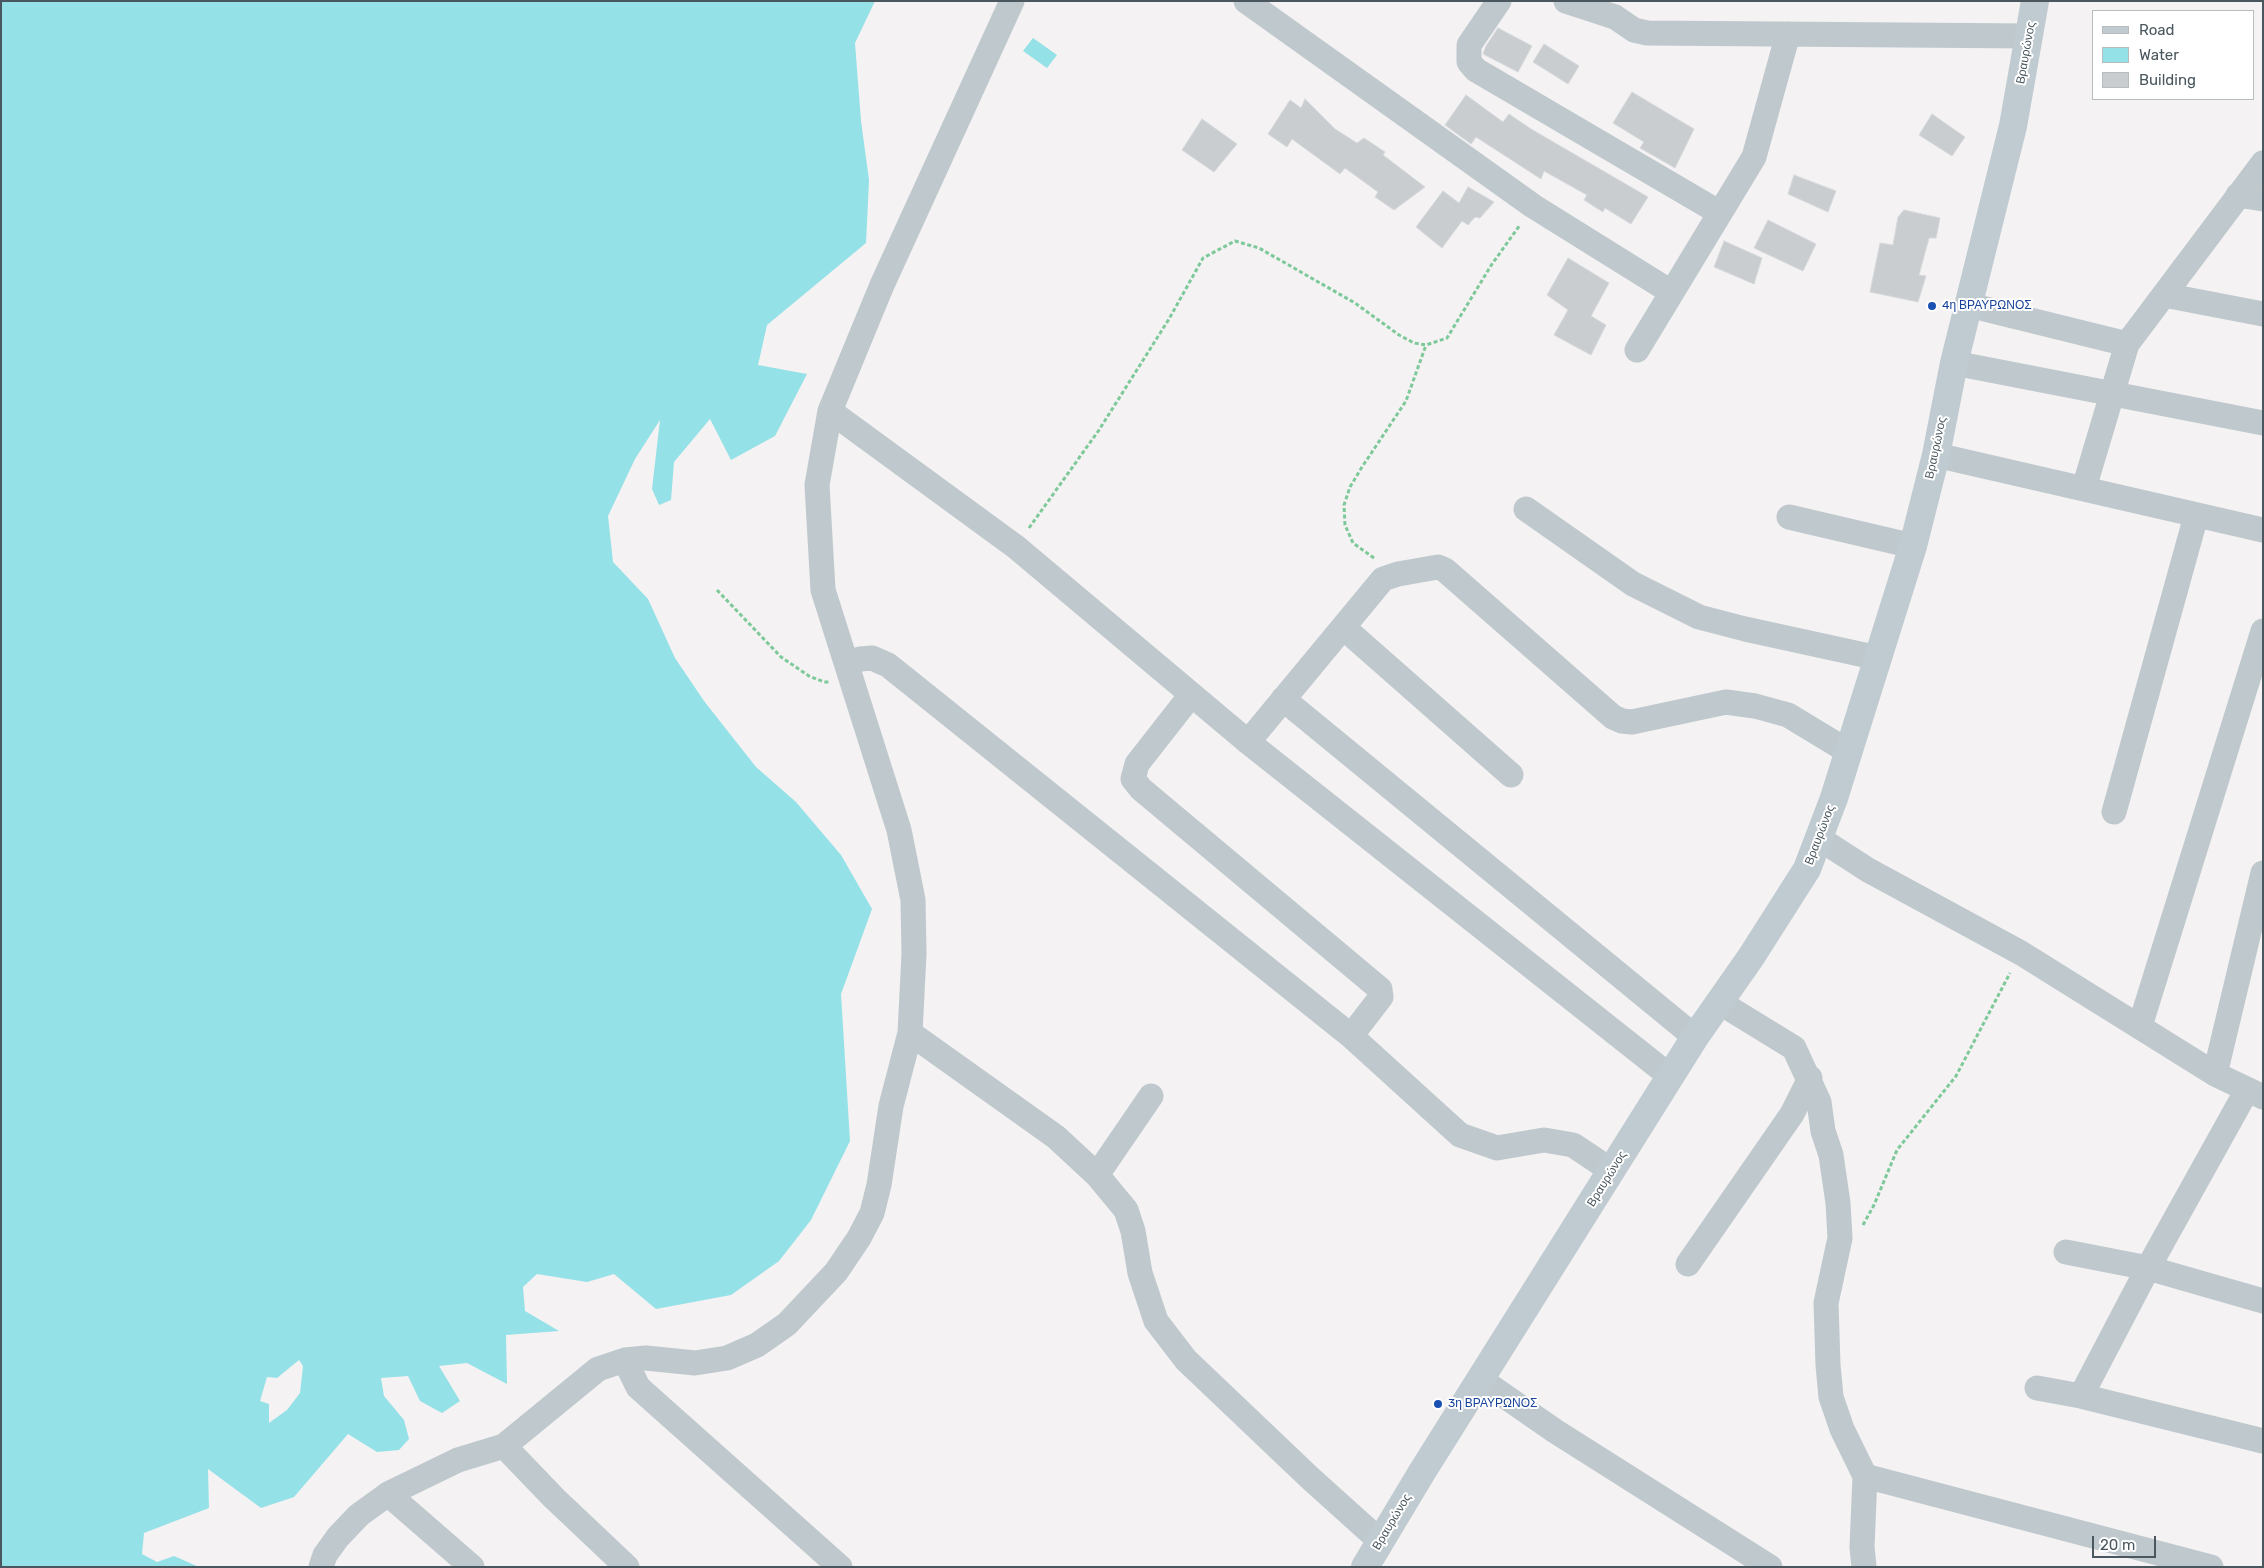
<!DOCTYPE html>
<html>
<head>
<meta charset="utf-8">
<style>
  body { margin:0 }
  #map { position:relative; width:2264px; height:1568px; overflow:hidden; background:#f4f2f2; font-family:Rubik,sans-serif }
  canvas { display:block }
  .frame { position:absolute; inset:0; border:2px solid #4a575e; pointer-events:none }
  .legend { position:absolute; left:2092px; top:10px; width:162px; height:90px; box-sizing:border-box; background:#fff; border:1px solid #b7bcbf; margin:0; padding:6px 9px; list-style:none; font-size:15px; color:#4a575e }
  .legend li { display:flex; align-items:center; gap:10px; height:25px }
  .legend b { width:25px; border:1px solid #b7bcbf }
  .scale { position:absolute; left:2092px; top:1536px; width:64px; height:22px; box-sizing:border-box; border:2px solid #4a575e; border-top:0; padding-left:6px; font-size:15px; line-height:18px; white-space:nowrap; color:#4a575e; -webkit-text-stroke:4px #fff; paint-order:stroke }
</style>
</head>
<body>
<div id="map">
<canvas width="2264" height="1568"></canvas>
<div class="frame"></div>
<ul class="legend">
<li><b style="height:6px;background:#bfcad1"></b>Road</li>
<li><b style="height:14px;background:#94e1e7"></b>Water</li>
<li><b style="height:14px;background:#c9cdd0"></b>Building</li>
</ul>
<div class="scale">20 m</div>
</div>
<script>
const ctx = document.querySelector('canvas').getContext('2d');
ctx.lineJoin = 'round';
function paint(path, color) {
  ctx.fillStyle = color;
  ctx.fill(path, 'evenodd');
}
function poly(rows) {
  const path = new Path2D();
  for (const r of rows) {
    path.moveTo(r[0], r[1]);
    for (let i = 2; i < r.length; i += 2) path.lineTo(r[i], r[i + 1]);
  }
  return path;
}
function strokePath(path, color, width, dash) {
  ctx.strokeStyle = color;
  ctx.lineWidth = width;
  ctx.lineCap = dash ? 'butt' : 'round';
  ctx.setLineDash(dash || []);
  ctx.stroke(path);
}
function label(font, color, halo, rows, align = 'center') {
  ctx.font = font + ' Rubik,sans-serif';
  ctx.lineWidth = 4;
  ctx.setLineDash([]);
  ctx.textBaseline = 'middle';
  ctx.strokeStyle = halo;
  ctx.fillStyle = color;
  for (const [text, x, y, turn = 0] of rows) {
    ctx.save();
    ctx.translate(x, y);
    ctx.rotate((+turn || 0) * Math.PI / 180);
    ctx.textAlign = isNaN(turn) ? turn : align;
    if (halo) ctx.strokeText(text, 0, 0);
    ctx.fillText(text, 0, 0);
    ctx.restore();
  }
}
const water = poly([
  [1,1,875,1,855,43,861,121,869,180,866,243,767,325,758,365,807,374,775,436,731,460,710,419,674,462,671,500,659,505,652,489,660,420,635,459,608,516,613,562,648,599,675,658,704,701,756,767,796,802,841,855,872,909,841,994,850,1141,811,1220,779,1261,731,1295,656,1309,614,1274,587,1282,537,1274,523,1287,525,1311,559,1331,506,1335,507,1384,467,1363,439,1366,460,1401,442,1413,420,1401,408,1376,381,1378,384,1396,404,1420,409,1439,399,1450,377,1452,348,1434,294,1497,261,1508,208,1469,209,1508,144,1533,142,1554,157,1562,174,1556,199,1567,1,1567],
  [299,1360,303,1366,300,1393,287,1410,269,1423,269,1404,260,1401,267,1377,277,1378],
  [1033,38,1057,55,1047,68,1023,51]
]);
const building = poly([
  [1498,28,1532,46,1518,72,1483,54,1486,46,1498,28],
  [1544,44,1579,66,1568,84,1533,62,1544,44],
  [1632,92,1694,129,1675,168,1640,148,1644,142,1613,123,1632,92],
  [1466,95,1503,122,1509,114,1531,129,1648,197,1631,224,1605,208,1603,212,1584,200,1587,195,1544,171,1541,179,1476,137,1471,144,1445,125,1466,95],
  [1305,99,1335,129,1357,143,1364,138,1385,152,1383,155,1425,187,1394,210,1375,197,1378,192,1345,168,1340,174,1292,139,1287,147,1268,134,1290,100,1301,108,1305,99],
  [1932,114,1965,137,1952,156,1919,135,1932,114],
  [1202,119,1237,144,1214,172,1182,150,1202,119],
  [1794,175,1836,191,1828,212,1788,194,1794,175],
  [1468,187,1494,202,1480,218,1475,217,1468,225,1462,221,1442,248,1416,227,1443,191,1459,203,1468,187],
  [1904,210,1940,218,1936,238,1929,238,1919,275,1926,276,1918,302,1870,292,1880,243,1893,245,1898,217,1904,210],
  [1768,220,1816,244,1803,271,1754,248,1768,220],
  [1724,241,1762,258,1754,284,1714,267,1724,241],
  [1568,258,1609,283,1591,316,1606,325,1591,355,1554,335,1568,310,1547,295,1568,258]
]);
const path = poly([
  [1029,528,1099,430,1169,319,1203,258,1235,241,1259,248,1355,303,1399,335,1414,343,1426,345,1447,338,1492,264,1520,225],
  [1374,558,1353,543,1345,525,1344,505,1350,487,1362,467,1406,401,1426,345],
  [717,590,781,657,809,676,824,682,829,682],
  [1863,1225,1874,1205,1897,1150,1956,1076,2010,973]
]);
const minor = poly([
  [1246,1,1533,206,1671,292],
  [1499,1,1469,45,1469,62,1476,70,1720,213],
  [1566,1,1615,17,1634,30,1647,33,2030,36],
  [2238,195,2263,199],
  [2164,295,2263,314],
  [1969,305,2127,344],
  [1637,350,1754,157,1788,34],
  [1954,363,2263,423],
  [830,411,1016,547,1248,742,1671,1077],
  [1936,455,2263,530],
  [2084,488,2127,344,2263,163],
  [1526,509,1633,584,1699,617,1745,629,1878,658],
  [1789,517,1913,546],
  [1344,628,1511,775],
  [848,665,860,659,872,658,888,665,1351,1036,1460,1135,1497,1148,1544,1140,1573,1145,1612,1171],
  [1191,695,1137,764,1133,779,1141,789,1380,989,1381,997,1351,1036],
  [1283,699,1695,1037],
  [1248,742,1383,579,1398,574,1438,567,1445,570,1613,717,1622,721,1632,722,1726,702,1755,706,1788,715,1849,752],
  [2114,812,2196,516],
  [1820,839,1868,870,2021,953,2215,1074,2263,1097],
  [1719,1002,1794,1048,1819,1102,1823,1131,1831,1155,1838,1203,1840,1238,1826,1303,1828,1365,1831,1397,1842,1429,1865,1476,1862,1547,1864,1567],
  [2140,1026,2263,631],
  [910,1033,1056,1137,1097,1175,1126,1210,1133,1231,1140,1273,1156,1321,1186,1360,1310,1478,1380,1541],
  [2215,1074,2263,873],
  [1097,1175,1151,1096],
  [2066,1252,2148,1268,2263,1301],
  [1688,1264,1792,1114,1810,1078],
  [625,1360,638,1387,648,1396,840,1567],
  [1480,1379,1555,1431,1770,1567],
  [2037,1388,2081,1396,2263,1441],
  [2081,1396,2148,1268,2247,1090],
  [504,1446,554,1498,627,1567],
  [1865,1476,2211,1567],
  [388,1494,472,1567],
  [321,1567,325,1555,338,1537,359,1515,388,1494,458,1460,504,1446,598,1369,625,1360,646,1358,695,1363,727,1358,757,1345,787,1324,836,1272,859,1238,872,1213,879,1185,891,1106,910,1033,914,954,913,900,899,830,823,590,817,485,830,411,882,285,1012,1]
]);
const secondary = poly([
  [1365,1567,1422,1472,1695,1037,1751,957,1807,869,1834,798,1913,546,1936,455,1954,363,2013,126,2035,1]
]);
const markers = [
  [1932,306,5,"#1a4fb4"],
  [1438,1404,5,"#1a4fb4"]
];
const streetNames = [
  ["Βραυρώνος",2026,53,-80],
  ["Βραυρώνος",1936,448,-78],
  ["Βραυρώνος",1820,835,-69],
  ["Βραυρώνος",1607,1179,-58],
  ["Βραυρώνος",1392,1522,-59]
];
const transitNames = [
  ["4η ΒΡΑΥΡΩΝΟΣ",1942,306],
  ["3η ΒΡΑΥΡΩΝΟΣ",1448,1404]
];
paint(water, '#94e1e7');
paint(building, '#c9cdd0');
strokePath(building, '#d6d9dc', 1);
strokePath(path, '#7ec99a', 3, [4, 2.5]);
strokePath(minor, '#bec8cd', 25);
strokePath(secondary, '#bfcad1', 28);
for (const [x, y, r, color] of markers) {
  const dot = new Path2D();
  dot.arc(x, y, r, 0, 2 * Math.PI);
  ctx.fillStyle = color;
  ctx.fill(dot);
  strokePath(dot, '#fff', 2);
}
label('12px', '#4a575e', '#fff', streetNames);
label('12px', '#164399', '#fff', transitNames, 'left');
</script>
</body>
</html>
